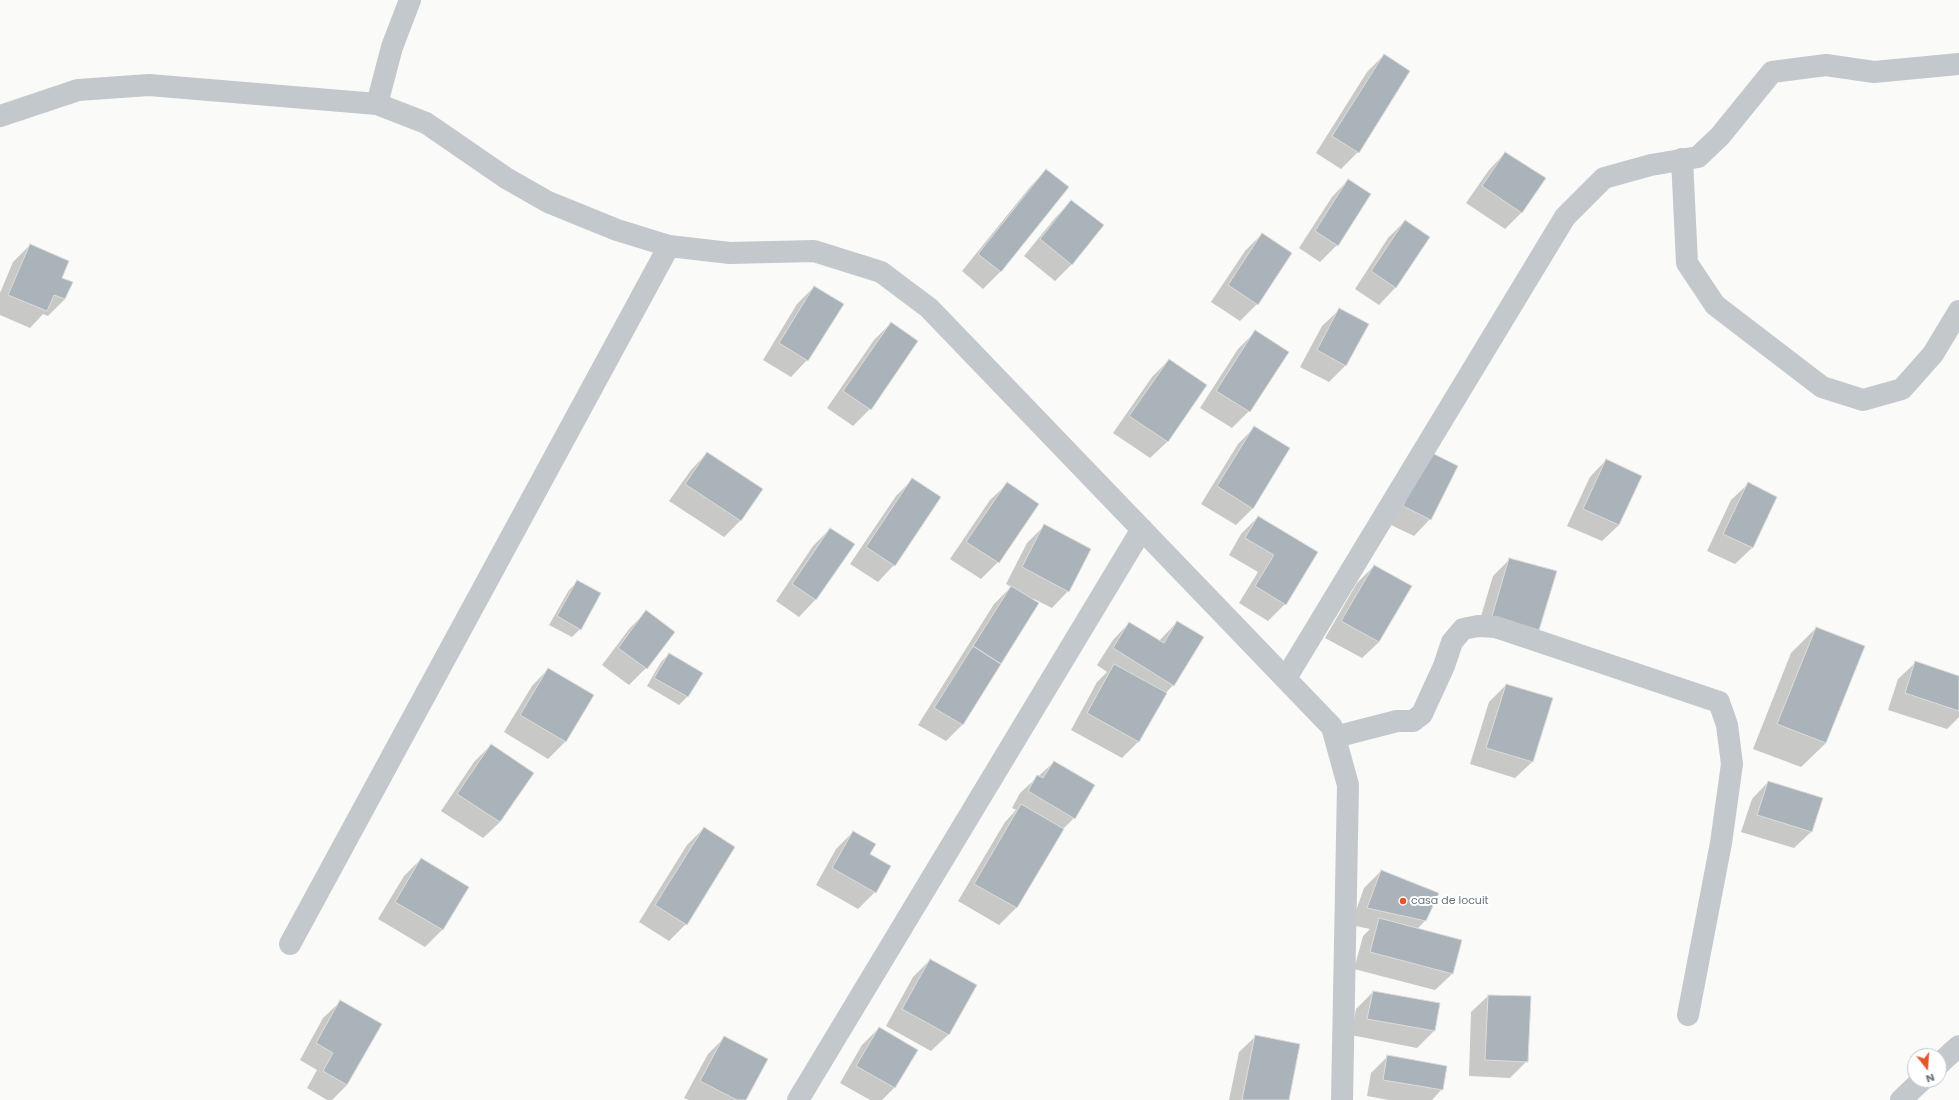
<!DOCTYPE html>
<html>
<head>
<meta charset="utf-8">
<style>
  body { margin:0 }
  #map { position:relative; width:1959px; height:1100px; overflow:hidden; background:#fafaf8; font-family:Poppins,sans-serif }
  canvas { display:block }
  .north { position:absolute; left:1907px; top:1048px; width:40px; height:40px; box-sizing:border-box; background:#fff; border:1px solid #c1c8cd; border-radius:50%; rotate:163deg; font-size:11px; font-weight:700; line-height:16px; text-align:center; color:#657683 }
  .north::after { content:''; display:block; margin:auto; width:14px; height:18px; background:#e4572e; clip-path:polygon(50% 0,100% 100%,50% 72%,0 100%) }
</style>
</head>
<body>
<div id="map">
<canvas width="1959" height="1100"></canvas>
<div class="north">N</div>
</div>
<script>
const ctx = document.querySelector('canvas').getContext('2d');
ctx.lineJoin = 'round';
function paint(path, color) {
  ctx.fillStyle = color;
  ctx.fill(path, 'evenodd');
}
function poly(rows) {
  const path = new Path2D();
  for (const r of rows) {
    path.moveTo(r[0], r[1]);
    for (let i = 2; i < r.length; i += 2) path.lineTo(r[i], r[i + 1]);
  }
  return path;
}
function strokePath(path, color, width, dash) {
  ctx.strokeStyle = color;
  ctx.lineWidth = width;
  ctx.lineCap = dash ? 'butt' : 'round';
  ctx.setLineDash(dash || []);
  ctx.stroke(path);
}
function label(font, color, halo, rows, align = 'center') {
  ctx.font = font + ' Poppins,sans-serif';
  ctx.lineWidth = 4;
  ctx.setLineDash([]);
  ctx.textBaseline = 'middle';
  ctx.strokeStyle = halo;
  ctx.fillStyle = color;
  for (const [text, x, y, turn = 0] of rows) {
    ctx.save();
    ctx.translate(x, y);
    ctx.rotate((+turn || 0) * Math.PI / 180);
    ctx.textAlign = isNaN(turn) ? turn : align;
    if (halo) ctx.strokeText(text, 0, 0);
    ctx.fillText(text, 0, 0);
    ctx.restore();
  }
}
const shadow = poly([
  [1384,55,1358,152,1341,169,1316,153,1367,72],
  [1505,153,1522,212,1505,229,1466,203,1489,170],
  [1046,170,1068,187,1000,272,983,289,962,271,1030,187],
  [1348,180,1337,245,1320,262,1299,248,1332,197],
  [1071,201,1072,264,1055,281,1024,256,1055,218],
  [1405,221,1429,237,1395,288,1379,305,1355,289,1388,238],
  [1262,234,1257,304,1240,321,1211,302,1245,251],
  [30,245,60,278,72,283,65,299,48,316,43,314,30,328,0,315,0,293,13,262],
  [814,287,807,360,791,377,763,360,797,304],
  [1339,310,1346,365,1329,382,1300,367,1322,326],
  [891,323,870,409,853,426,827,408,874,340],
  [1255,332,1287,352,1249,411,1232,428,1200,408,1238,349],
  [1169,360,1206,385,1167,442,1150,458,1113,433,1152,377],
  [1255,427,1253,508,1236,525,1201,504,1238,444],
  [707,453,741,520,724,537,669,501,691,470],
  [1606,460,1619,525,1602,541,1567,526,1590,477],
  [1414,470,1430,519,1414,536,1387,523],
  [912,480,894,565,878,582,850,564,896,496],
  [1007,484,1037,504,998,562,981,579,950,559,990,500],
  [1748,484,1776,497,1752,548,1735,564,1707,551,1731,500],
  [1258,517,1316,552,1285,604,1268,621,1239,603,1258,572,1229,555,1241,534],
  [1044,526,1068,591,1052,608,1034,599,962,725,946,741,918,725,994,604,1011,587,1006,584,1027,543],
  [830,529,853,545,815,600,799,617,776,601,813,546],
  [1510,559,1522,646,1476,633,1493,576],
  [1374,566,1379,642,1362,658,1325,638,1357,583],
  [577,582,580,629,572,637,549,625,569,590],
  [646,612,673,632,646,668,629,685,602,665,630,628],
  [1177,622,1173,685,1165,694,1139,741,1122,758,1071,730,1097,682,1107,672,1097,665,1113,640,1129,623,1159,641],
  [1816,628,1826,743,1801,767,1753,749,1791,653],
  [669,654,701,673,687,697,679,705,647,686,661,662],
  [1915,663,1959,677,1959,717,1947,729,1888,710,1898,679],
  [548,669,593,695,565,742,548,759,504,732,532,686],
  [1506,685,1532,762,1515,778,1470,764,1489,702],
  [491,745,500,822,483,838,441,811,474,762],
  [1054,762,1074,818,1062,830,1016,908,999,925,958,901,1005,822,1016,810,1012,808,1020,793],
  [1768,782,1811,832,1794,848,1741,832,1752,799],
  [704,828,686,924,669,941,639,922,687,845],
  [853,832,869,855,875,892,858,909,816,885,836,849],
  [421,859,468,888,442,930,425,947,378,919,404,876],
  [1381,871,1425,921,1417,929,1452,974,1435,990,1354,969,1363,936,1370,929,1351,925,1364,888],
  [930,960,975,986,948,1035,931,1051,886,1026,913,977],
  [1373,992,1439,1004,1434,1031,1417,1048,1351,1035,1356,1009],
  [1488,996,1530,997,1527,1061,1510,1078,1469,1076,1471,1012],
  [340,1002,347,1085,332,1100,327,1100,307,1088,317,1070,300,1060,323,1018],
  [879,1028,894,1088,882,1100,870,1100,840,1083,862,1045],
  [1256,1036,1288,1100,1229,1100,1239,1052],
  [724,1038,745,1100,689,1100,684,1098,708,1054],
  [1388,1056,1442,1089,1432,1100,1389,1100,1367,1096,1371,1073]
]);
const building = poly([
  [1384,54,1410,71,1359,153,1332,136,1384,54],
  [1505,152,1546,178,1522,213,1482,186,1505,152],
  [1046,169,1069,187,1001,272,978,254,1046,169],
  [1348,179,1371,194,1338,246,1315,231,1348,179],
  [1071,200,1104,225,1072,265,1040,239,1071,200],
  [1405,220,1430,237,1396,288,1371,271,1405,220],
  [1262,233,1292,253,1258,305,1228,285,1262,233],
  [30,244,69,261,62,278,73,282,65,299,54,295,47,311,8,295,30,244],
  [814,286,844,304,808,361,779,343,814,286],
  [1339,308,1369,324,1346,366,1317,350,1339,308],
  [891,322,918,341,871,410,843,391,891,322],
  [1255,330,1289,352,1250,412,1216,391,1255,330],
  [1169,359,1207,385,1168,442,1129,416,1169,359],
  [1254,426,1290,448,1253,509,1217,486,1254,426],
  [707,452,763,489,741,521,685,484,707,452],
  [1430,452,1458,466,1431,520,1403,506,1430,452],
  [1606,459,1642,476,1619,525,1583,509,1606,459],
  [912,478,941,497,895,566,866,547,912,478],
  [1007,482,1039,504,999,563,966,542,1007,482],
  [1748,482,1777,497,1753,548,1723,534,1748,482],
  [1258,516,1318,552,1286,605,1255,586,1274,555,1245,538,1258,516],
  [1044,524,1091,549,1069,592,1022,567,1044,524],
  [830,528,855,544,816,600,792,584,830,528],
  [1509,558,1557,571,1539,630,1492,616,1509,558],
  [1374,565,1412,586,1379,642,1341,621,1374,565],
  [577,580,601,593,581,630,557,616,577,580],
  [1011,586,1039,603,1001,664,973,646,1011,586],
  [646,610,675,632,647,669,618,648,646,610],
  [1177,621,1204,637,1174,686,1113,648,1129,622,1164,643,1177,621],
  [1816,627,1865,646,1826,743,1777,724,1816,627],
  [973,646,1001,664,963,725,934,708,973,646],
  [669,653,703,673,688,697,654,678,669,653],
  [1915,661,1959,676,1959,711,1905,693,1915,661],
  [1114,664,1167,693,1139,742,1087,713,1114,664],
  [548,668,594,695,566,742,520,715,548,668],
  [1506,684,1553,698,1533,762,1486,748,1506,684],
  [491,744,534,773,500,822,457,794,491,744],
  [1054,761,1095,785,1075,819,1028,791,1037,775,1043,778,1054,761],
  [1768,781,1823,798,1812,832,1757,815,1768,781],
  [1021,804,1064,829,1017,908,974,884,1021,804],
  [704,827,735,847,687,925,655,905,704,827],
  [853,831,876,844,870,854,891,866,876,893,832,868,853,831],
  [421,858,469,887,443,930,395,902,421,858],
  [1381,870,1439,893,1426,921,1367,908,1381,870],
  [1379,918,1462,940,1453,974,1370,952,1379,918],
  [930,959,977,985,949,1035,902,1009,930,959],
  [1373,991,1440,1003,1435,1031,1367,1019,1373,991],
  [1488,995,1531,996,1528,1062,1485,1060,1488,995],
  [340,1000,382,1024,347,1085,323,1071,333,1053,316,1043,340,1000],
  [879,1027,918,1050,895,1088,856,1066,879,1027],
  [1255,1035,1300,1044,1289,1100,1242,1100,1255,1035],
  [724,1036,768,1059,746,1100,737,1100,700,1081,724,1036],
  [1387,1055,1447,1066,1443,1090,1383,1080,1387,1055]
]);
const street = poly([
  [377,104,392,47,410,0],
  [0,116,78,90,149,85,377,104,426,123,506,178,548,202,617,230,669,246,730,253,814,251,881,272,929,308,1332,727,1348,785,1342,1100],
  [1682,159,1687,263,1715,305,1822,387,1863,400,1902,389,1933,354,1959,311],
  [1286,678,1565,217,1604,178,1651,165,1698,157,1720,136,1772,72,1826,65,1874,72,1959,64],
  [1335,737,1397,721,1413,721,1422,714,1444,666,1452,642,1463,629,1478,626,1496,627,1719,702,1727,725,1732,764,1721,843,1688,1015],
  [290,944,669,246],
  [1939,1064,1959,1046],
  [798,1100,1142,529],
  [1901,1100,1922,1080]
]);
const markers = [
  [1403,901,4,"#e4572e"]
];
const poiNames = [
  ["casa de locuit",1411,901]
];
paint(shadow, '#0003');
paint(building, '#aab3b9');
strokePath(building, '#dcdcda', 1);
strokePath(street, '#c3c8cc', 22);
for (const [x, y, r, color] of markers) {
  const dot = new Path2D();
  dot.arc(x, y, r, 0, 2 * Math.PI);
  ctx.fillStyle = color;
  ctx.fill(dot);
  strokePath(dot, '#fff', 1.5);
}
label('11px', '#657683', '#fff', poiNames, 'left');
</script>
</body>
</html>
